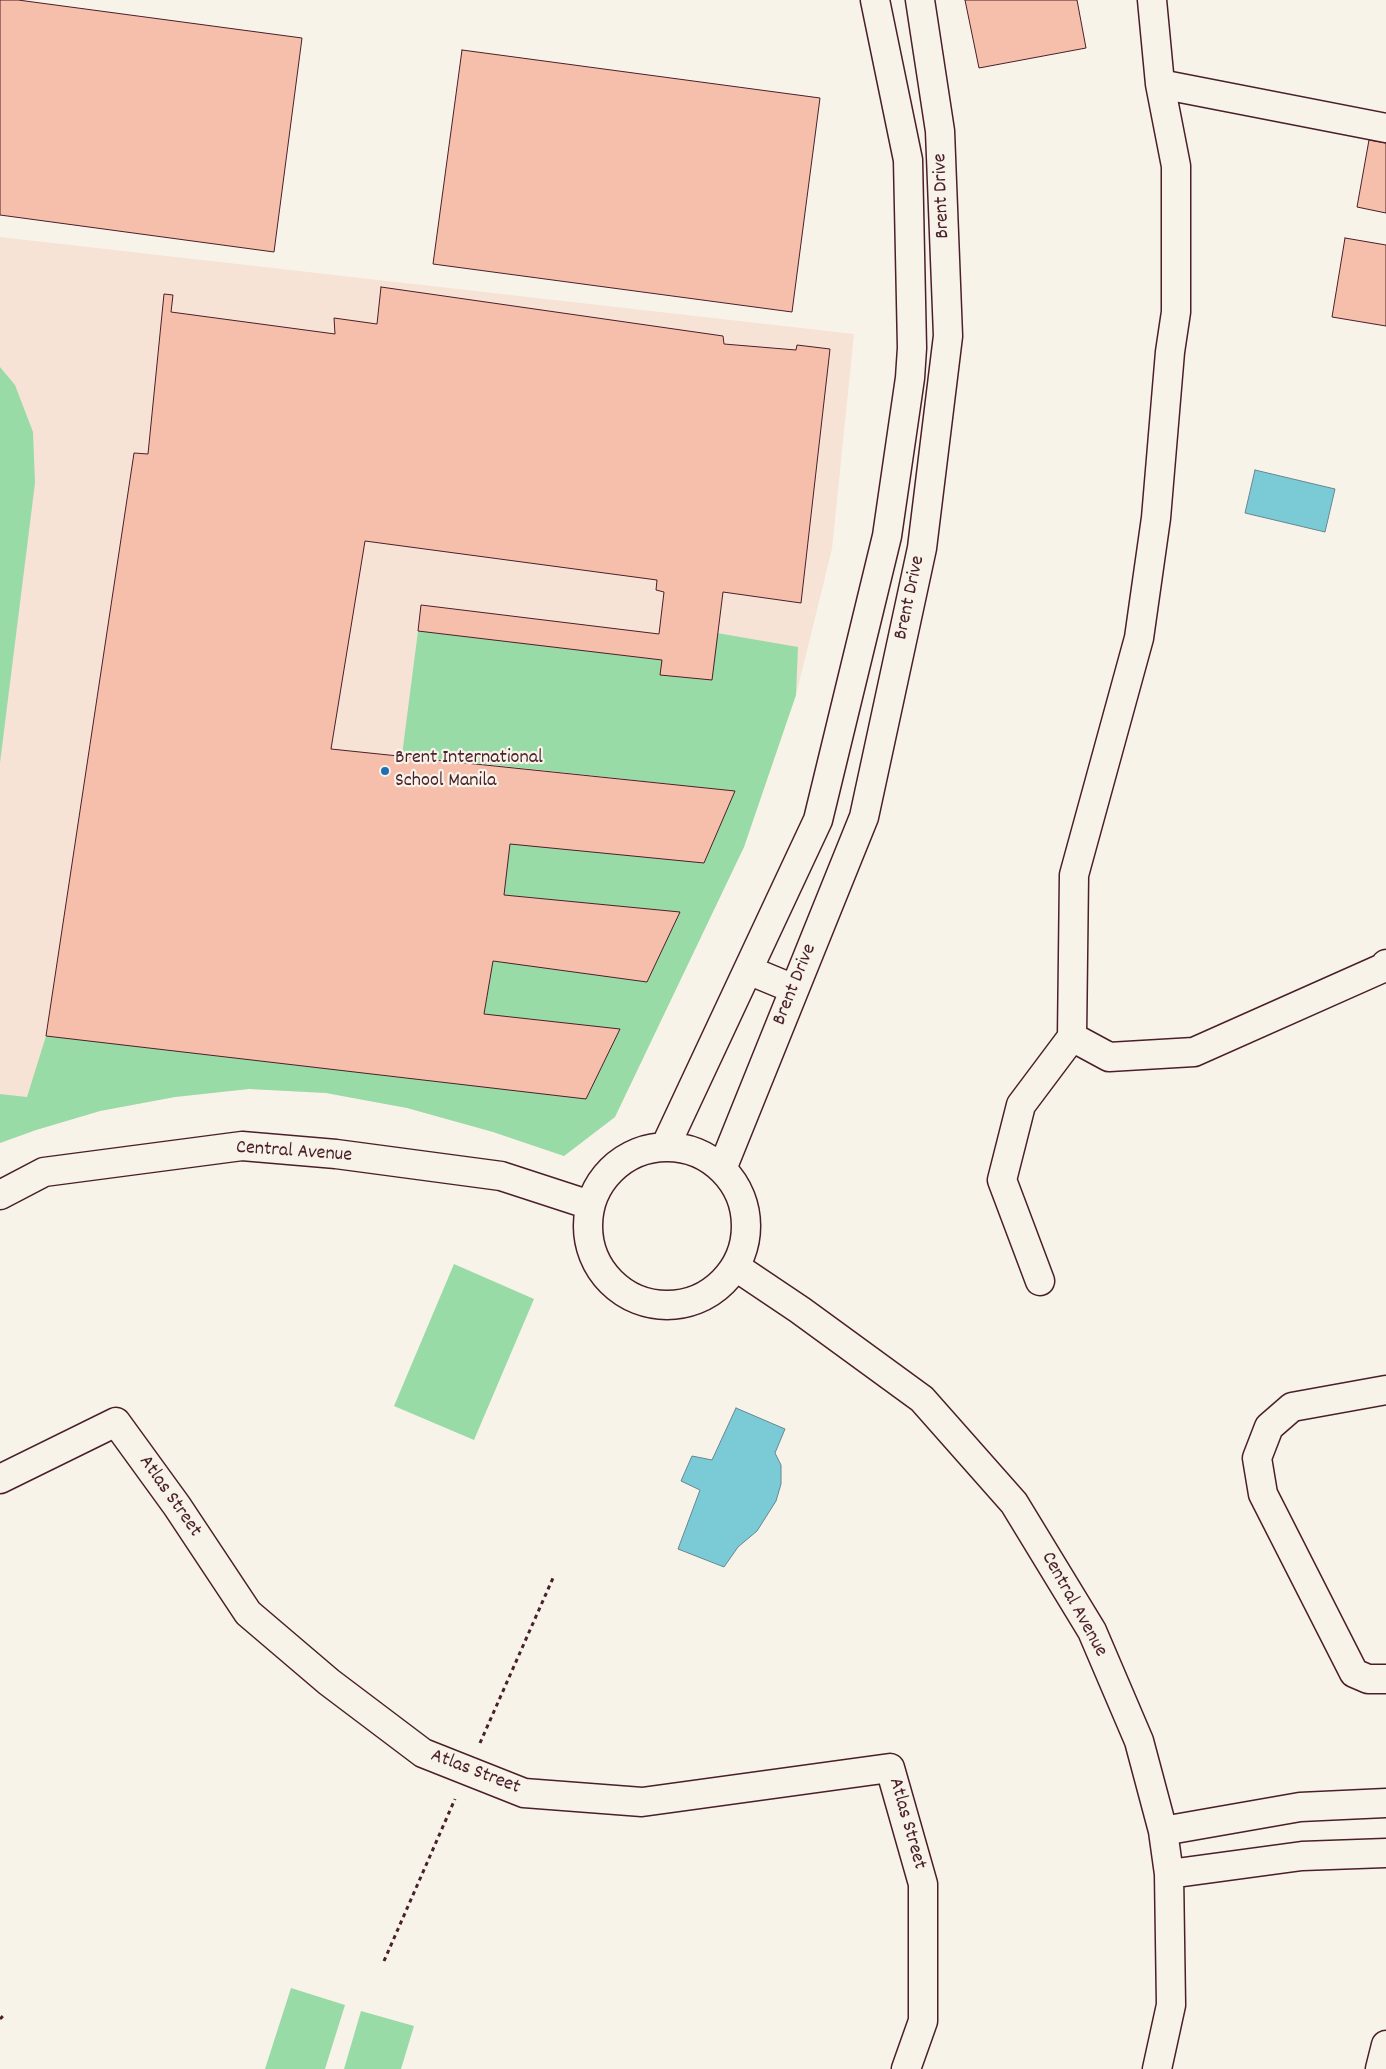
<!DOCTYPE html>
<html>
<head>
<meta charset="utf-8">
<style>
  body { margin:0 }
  canvas { display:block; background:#f7f3e8 }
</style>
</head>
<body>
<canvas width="1386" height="2069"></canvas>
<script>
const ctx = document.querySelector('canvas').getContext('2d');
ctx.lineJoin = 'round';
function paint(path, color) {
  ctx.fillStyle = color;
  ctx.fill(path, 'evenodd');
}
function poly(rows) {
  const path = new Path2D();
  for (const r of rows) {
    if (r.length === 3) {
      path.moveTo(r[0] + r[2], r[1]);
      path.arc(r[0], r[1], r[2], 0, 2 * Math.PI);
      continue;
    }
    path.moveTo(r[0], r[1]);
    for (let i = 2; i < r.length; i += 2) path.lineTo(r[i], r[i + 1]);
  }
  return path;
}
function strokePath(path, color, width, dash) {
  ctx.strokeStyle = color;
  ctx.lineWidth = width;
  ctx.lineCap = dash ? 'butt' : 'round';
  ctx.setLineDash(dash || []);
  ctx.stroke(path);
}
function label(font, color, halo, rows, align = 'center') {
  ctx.font = font + ' Dekko,sans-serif';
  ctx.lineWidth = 4.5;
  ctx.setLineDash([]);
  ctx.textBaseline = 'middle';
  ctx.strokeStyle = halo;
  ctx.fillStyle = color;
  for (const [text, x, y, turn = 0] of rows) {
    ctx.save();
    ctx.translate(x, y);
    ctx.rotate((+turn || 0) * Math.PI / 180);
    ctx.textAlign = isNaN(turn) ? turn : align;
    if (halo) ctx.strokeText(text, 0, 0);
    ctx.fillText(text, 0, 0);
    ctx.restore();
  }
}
const built = poly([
  [0,237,854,334,832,549,796,695,744,847,615,1117,564,1156,493,1132,407,1108,326,1093,249,1089,175,1097,100,1111,36,1130,0,1143]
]);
const green = poly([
  [0,367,15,385,33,432,35,483,0,763],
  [418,631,662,660,660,675,712,680,717,633,798,647,796,695,744,847,615,1117,564,1156,493,1132,407,1108,326,1093,249,1089,175,1097,100,1111,36,1130,0,1143,0,1094,27,1097,46,1036,586,1099,620,1029,484,1014,493,961,647,982,680,912,504,895,510,844,704,863,735,791,402,755],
  [454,1264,534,1299,474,1440,394,1406],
  [291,1988,345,2005,325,2069,265,2069],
  [361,2011,414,2026,401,2069,344,2069]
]);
const water = poly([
  [1255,470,1335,489,1325,532,1245,513,1255,470],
  [736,1408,785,1429,775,1453,781,1465,781,1484,776,1501,757,1531,738,1547,724,1567,678,1549,700,1490,681,1481,692,1456,712,1460,736,1408]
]);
const building = poly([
  [0,0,18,0,302,38,274,252,0,215,0,0],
  [965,0,1077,0,1086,48,979,68,965,0],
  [462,50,820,98,792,312,433,264,462,50],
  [1369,140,1386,143,1386,213,1357,207,1369,140],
  [1345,238,1386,245,1386,326,1332,317,1345,238],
  [381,287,723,336,724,344,796,350,797,345,830,349,801,603,723,592,712,680,660,675,662,660,418,631,421,605,659,634,664,592,656,590,657,580,365,541,331,749,735,791,704,863,510,844,504,895,680,912,647,982,493,961,484,1014,620,1029,586,1099,46,1036,134,453,148,454,164,294,173,295,171,312,335,334,334,318,377,324,381,287]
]);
const path = poly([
  [480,1743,553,1578],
  [384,1961,455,1799],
  [0,2019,3,2016]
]);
const street = poly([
  [1152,0,1160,84],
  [748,970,794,989],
  [1072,1037,1109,1057,1194,1052,1385,967,1386,964],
  [667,1226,79],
  [665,1147,818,820,887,536,910,378,912,348,908,160,875,0],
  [722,1169,864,817,922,548,948,336,940,131,920,0],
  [0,1195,44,1172,242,1146,336,1154,501,1176,590,1205],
  [736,1267,800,1310,922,1399,1014,1503,1092,1631,1139,1741,1163,1831,1169,1874,1171,2005,1157,2069],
  [1040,1281,1002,1180,1021,1105,1072,1037,1074,875,1139,638,1156,518,1170,352,1176,312,1176,166,1160,84,1386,128],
  [1386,1390,1292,1407,1269,1427,1257,1458,1263,1494,1354,1673,1368,1679,1386,1679],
  [0,1479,116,1422,177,1506,248,1613,329,1682,423,1753,524,1793,642,1802,890,1768,923,1884,923,2021,906,2069],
  [1163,1831,1300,1807,1386,1803],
  [1169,1874,1302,1856,1386,1853],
  [1380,2069,1386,2045]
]);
const markers = [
  [385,771,5,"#1f6fb2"]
];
const streetNames = [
  ["Brent Drive",943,196,-92],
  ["Brent Drive",911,598,-78],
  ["Brent Drive",796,985,-68],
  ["Central Avenue",294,1153,4],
  ["Atlas Street",169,1497,55],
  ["Central Avenue",1073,1605,61],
  ["Atlas Street",475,1773,21],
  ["Atlas Street",906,1824,74]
];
const poiNames = [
  ["Brent International",395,759],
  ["School Manila",395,782]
];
paint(built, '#f7e3d6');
paint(green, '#99dba6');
paint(water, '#7bcbd6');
strokePath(water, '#678692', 1);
paint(building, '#f6bfab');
strokePath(building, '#4a1f2b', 1);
strokePath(street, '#4a1f2b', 31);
strokePath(path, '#4a1f2b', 3, [4, 4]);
strokePath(street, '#f7f3e8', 28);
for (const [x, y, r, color] of markers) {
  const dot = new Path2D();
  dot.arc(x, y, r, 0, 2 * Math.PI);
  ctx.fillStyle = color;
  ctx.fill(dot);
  strokePath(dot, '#f7f3e8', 2);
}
label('20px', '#4a1f2b', '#f7f3e8', streetNames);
label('20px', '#4a1f2b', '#f7f3e8', poiNames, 'left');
</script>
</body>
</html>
